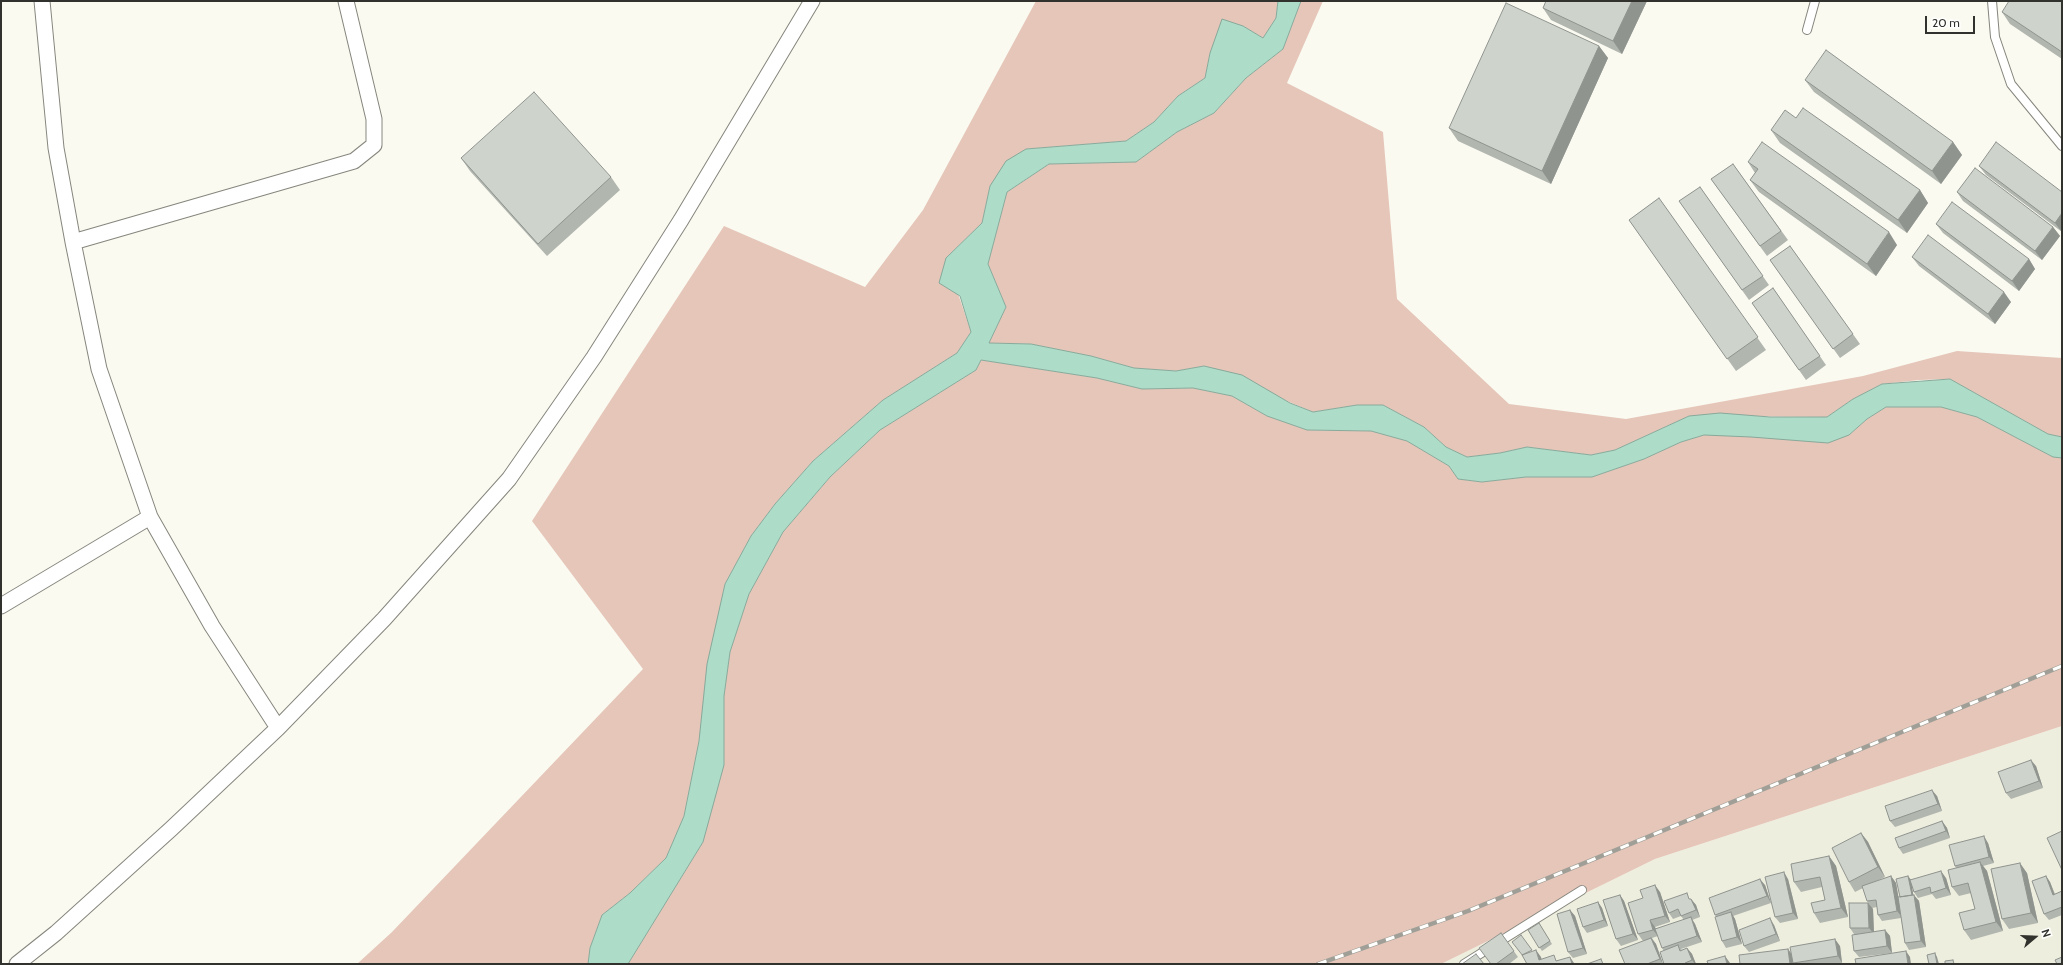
<!DOCTYPE html>
<html>
<head>
<meta charset="utf-8">
<style>
  body { margin:0 }
  #map { position:relative; width:2063px; height:965px; overflow:hidden; background:#fafaf1; font-family:Cabin,sans-serif }
  canvas { display:block }
  .frame { position:absolute; inset:0; border:2px solid #31312d; pointer-events:none }
  .north { position:absolute; left:2015px; top:917px; width:40px; height:40px; -webkit-text-stroke:3px #fffffe; paint-order:stroke; rotate:71deg; font-size:11px; font-weight:700; line-height:16px; text-align:center; color:#31312d }
  .north::after { content:''; display:block; margin:auto; width:14px; height:18px; background:#31312d; clip-path:polygon(50% 0,100% 100%,50% 72%,0 100%) }
  .scale { position:absolute; left:1925px; top:16px; width:50px; height:18px; box-sizing:border-box; border:2px solid #31312d; border-top:0; padding-left:5px; font-size:12px; line-height:14px; white-space:nowrap; color:#31312d; -webkit-text-stroke:3px #fffffe; paint-order:stroke }
</style>
</head>
<body>
<div id="map">
<canvas width="2063" height="965"></canvas>
<div class="frame"></div>
<div class="north">N</div>
<div class="scale">20 m</div>
</div>
<script>
const ctx = document.querySelector('canvas').getContext('2d');
ctx.lineJoin = 'round';
function paint(path, color) {
  ctx.fillStyle = color;
  ctx.fill(path, 'evenodd');
}
function poly(rows) {
  const path = new Path2D();
  for (const r of rows) {
    path.moveTo(r[0], r[1]);
    for (let i = 2; i < r.length; i += 2) path.lineTo(r[i], r[i + 1]);
  }
  return path;
}
function strokePath(path, color, width, dash) {
  ctx.strokeStyle = color;
  ctx.lineWidth = width;
  ctx.lineCap = dash ? 'butt' : 'round';
  ctx.setLineDash(dash || []);
  ctx.stroke(path);
}
const built = poly([
  [2062,726,2062,964,1441,964,1655,859]
]);
const green = poly([
  [1036,1,1278,1,1276,18,1263,38,1243,26,1210,53,1205,78,1178,96,1154,122,1126,141,1026,149,990,186,982,223,946,258,971,332,957,353,883,400,813,461,775,504,751,536,725,584,699,741,684,816,666,858,630,893,602,915,590,948,588,964,357,964,392,932,643,669,532,521,724,226,865,287,923,210],
  [1301,1,1323,1,1287,83,1383,132,1397,299,1509,404,1626,419,1863,376,1957,351,2062,358,2062,437,2048,434,1950,379,1919,380,1882,384,1853,399,1827,417,1689,416,1615,450,1591,455,1527,447,1500,453,1467,457,1446,447,1424,427,1383,405,1357,405,1313,412,1204,366,1176,371,1134,368,1091,356,1031,344,989,343,1006,307,988,264,1007,192,1049,164,1136,162,1177,132,1214,113,1246,78,1283,49],
  [981,360,1097,378,1142,389,1193,388,1232,396,1267,416,1307,430,1371,431,1407,441,1449,466,1458,479,1482,482,1526,477,1592,477,1644,459,1681,442,1704,435,1849,435,1867,419,1886,407,1941,407,1977,417,2053,457,2062,458,2062,726,1655,859,1441,964,628,964,703,842,730,652,749,594,783,532,830,477,880,430,976,370]
]);
const water = poly([
  [1278,1,1301,1,1283,49,1246,78,1214,113,1177,132,1136,162,1049,164,1007,192,988,264,1006,307,989,343,1031,344,1091,356,1134,368,1176,371,1204,366,1242,375,1290,403,1313,412,1357,405,1383,405,1424,427,1446,447,1467,457,1500,453,1527,447,1591,455,1615,450,1689,416,1720,413,1770,417,1827,417,1853,399,1882,384,1950,379,2048,434,2062,437,2062,458,2053,457,1977,417,1941,407,1886,407,1867,419,1849,435,1828,443,1751,437,1704,435,1681,442,1644,459,1592,477,1526,477,1482,482,1458,479,1449,466,1407,441,1371,431,1307,430,1267,416,1232,396,1193,388,1142,389,1097,378,981,360,976,370,880,430,830,477,783,532,749,594,730,652,724,696,724,765,703,842,628,964,588,964,590,948,602,915,630,893,666,858,684,816,699,741,707,664,725,584,751,536,775,504,813,461,883,400,957,353,971,332,960,296,939,283,946,258,982,223,990,186,1006,161,1026,149,1126,141,1154,122,1178,96,1205,78,1210,53,1222,19,1243,26,1263,38,1276,18,1278,1]
]);
const service = poly([
  [1992,1,1995,37,2011,84,2062,146],
  [1807,30,1815,1],
  [1464,964,1582,890]
]);
const minor = poly([
  [42,1,56,148,73,242,99,369,150,517,212,626,278,728],
  [73,242,354,161,374,145,374,119,346,1],
  [1,606,150,517],
  [17,964,56,933,171,829,278,728,384,619,509,479,594,357,681,220,812,1]
]);
const rail = poly([
  [1318,964,1468,911,2062,666]
]);
const wall = poly([
  [1546,1,1647,1,1622,54,1551,20,1543,8],
  [2062,1,2062,59,2010,24,2002,12],
  [1599,46,1608,58,1551,184,1458,141,1449,128],
  [1805,80,1953,142,1962,155,1941,184,1814,92],
  [1796,118,1920,190,1928,203,1907,233,1780,143,1771,130],
  [461,158,611,177,620,190,547,256,470,171],
  [1748,162,1897,245,1876,276,1759,192,1750,180,1755,173],
  [1733,164,1788,240,1767,256,1711,179],
  [1979,166,2062,192,2062,232,1986,175],
  [1700,187,1769,285,1749,300,1679,201],
  [1957,192,2053,227,2060,236,2042,260,1963,201],
  [1659,198,1766,350,1736,371,1629,220],
  [1936,224,2029,259,2035,269,2019,291,1943,233],
  [1790,246,1860,344,1840,358,1770,260],
  [1912,257,2011,302,1995,324,1919,266],
  [1773,288,1826,365,1806,380,1752,303],
  [2036,766,2043,788,2011,799,2006,793],
  [1937,796,1942,811,1895,827,1890,821],
  [1942,821,1947,828,1950,838,1903,854,1899,848],
  [1861,833,1868,842,1885,877,1875,882,1891,876,1896,883,1898,897,1900,897,1908,876,1911,880,1946,878,1951,895,1936,899,1932,894,1918,898,1914,892,1911,884,1913,895,1919,901,1926,947,1909,950,1905,943,1901,918,1882,921,1878,915,1877,907,1872,908,1873,909,1874,932,1885,930,1890,936,1892,953,1859,957,1854,951,1854,934,1850,928,1868,903,1863,888,1855,892,1849,882],
  [1988,843,1994,863,1983,866,1987,871,2003,931,1971,940,1964,930,1975,909,1971,893,1959,896,1952,887,1956,868,1955,866],
  [1829,856,1836,866,1848,917,1820,923,1814,913,1825,900,1822,887,1801,892,1794,882],
  [2027,873,2038,923,2009,929,2002,919],
  [2046,876,2050,882,2055,894,2062,891,2062,915,2049,920,2044,914],
  [1788,879,1798,919,1780,923,1775,917],
  [1765,885,1771,903,1733,916,1735,919,1742,944,1726,948,1722,941,1716,916,1715,915],
  [1660,892,1670,922,1655,927,1656,929,1684,920,1681,916,1673,919,1669,913,1691,899,1696,905,1700,917,1692,920,1695,924,1702,942,1681,949,1682,950,1687,948,1692,954,1696,964,1664,964,1664,951,1662,948,1658,936,1652,938,1656,944,1663,964,1625,964,1643,941,1638,934,1643,898],
  [1620,895,1624,901,1638,940,1621,946,1616,939],
  [1598,902,1602,908,1608,926,1587,933,1583,927],
  [1570,910,1575,916,1587,954,1573,958,1568,952],
  [1539,923,1552,944,1542,951,1528,930],
  [1774,925,1780,941,1749,952,1744,946],
  [1501,933,1518,957,1509,964,1491,964],
  [1840,946,1842,963,1834,964,1740,964,1788,949,1791,953]
]);
const shadedWall = poly([
  [1632,1,1647,1,1622,54,1613,41],
  [1599,46,1608,58,1551,184,1542,171],
  [1953,142,1962,155,1941,184,1932,171],
  [1920,190,1928,203,1907,233,1898,220],
  [2062,213,2062,232,2055,223],
  [2053,227,2060,236,2042,260,2035,251],
  [1889,232,1897,245,1876,276,1867,264],
  [2029,259,2035,269,2019,291,2012,281],
  [2004,292,2011,302,1995,324,1988,314],
  [2031,760,2036,766,2043,788,2039,781],
  [1932,790,1937,796,1942,811,1938,804],
  [1942,821,1947,828,1950,838,1946,831],
  [1861,833,1868,842,1885,877,1878,867],
  [1984,836,1988,843,1994,863,1989,857],
  [1829,856,1836,866,1848,917,1841,908],
  [1980,862,1987,871,2003,931,1996,922],
  [2020,863,2027,873,2038,923,2031,913],
  [1941,871,1946,878,1951,895,1946,888],
  [1784,872,1788,879,1798,919,1793,913],
  [1891,876,1896,883,1902,917,1897,911],
  [1908,876,1911,880,1914,899,1912,896],
  [2046,876,2050,882,2057,901,2053,895],
  [1760,879,1765,885,1771,903,1767,896],
  [1655,885,1660,892,1670,922,1665,916],
  [1620,895,1624,901,1638,940,1633,934],
  [1914,895,1919,901,1926,947,1921,941],
  [1691,899,1696,905,1700,917,1696,910],
  [1598,902,1602,908,1608,926,1604,920],
  [1868,903,1873,909,1874,934,1869,928],
  [1570,910,1575,916,1587,954,1583,948],
  [1731,912,1735,919,1742,944,1737,937],
  [1691,917,1695,924,1702,942,1697,936],
  [1770,918,1774,925,1780,941,1776,934],
  [1650,920,1655,927,1658,936,1653,930],
  [1885,930,1890,936,1892,953,1887,946],
  [1651,938,1656,944,1663,964,1660,959],
  [1835,939,1840,946,1842,963,1838,956],
  [1687,948,1692,954,1696,964,1695,964,1692,960],
  [1788,949,1792,955,1793,964,1790,964],
  [1536,950,1541,957,1543,964,1539,960],
  [1906,951,1910,957,1911,964,1908,964],
  [1935,953,1937,957,1939,964,1937,964],
  [1725,956,1730,963,1730,964,1727,964],
  [1570,957,1574,963,1575,964,1572,964]
]);
const building = poly([
  [1546,1,1632,1,1613,41,1543,8,1546,1],
  [2009,1,2062,1,2062,52,2002,12,2009,1],
  [1506,3,1599,46,1542,171,1449,128,1506,3],
  [1826,50,1953,142,1932,171,1805,80,1826,50],
  [534,92,611,177,538,244,461,158,534,92],
  [1803,108,1920,190,1898,220,1771,130,1785,110,1796,118,1803,108],
  [1762,142,1889,232,1867,264,1750,180,1758,169,1748,162,1762,142],
  [1996,142,2062,192,2062,213,2055,223,1979,166,1996,142],
  [1733,164,1781,231,1760,246,1711,179,1733,164],
  [1975,168,2053,227,2035,251,1957,192,1975,168],
  [1700,187,1763,276,1742,290,1679,201,1700,187],
  [1659,198,1758,337,1727,359,1629,220,1659,198],
  [1952,202,2029,259,2012,281,1936,224,1952,202],
  [1928,235,2004,292,1988,314,1912,257,1928,235],
  [1790,246,1853,334,1833,349,1770,260,1790,246],
  [1773,288,1820,356,1799,370,1752,303,1773,288],
  [2031,760,2039,781,2006,793,1998,772,2031,760],
  [1932,790,1938,804,1890,821,1885,806,1932,790],
  [1942,821,1946,831,1899,848,1895,838,1942,821],
  [2062,831,2062,870,2047,838,2062,831],
  [1861,833,1878,867,1849,882,1832,848,1861,833],
  [1984,836,1989,857,1955,866,1949,845,1984,836],
  [1829,856,1841,908,1814,913,1811,903,1825,900,1820,877,1794,882,1791,864,1829,856],
  [1980,862,1996,922,1964,930,1959,913,1975,909,1968,883,1952,887,1948,870,1980,862],
  [2020,863,2031,913,2002,919,1991,869,2020,863],
  [1941,871,1946,888,1931,893,1930,887,1914,892,1910,880,1941,871],
  [1784,872,1793,913,1775,917,1765,877,1784,872],
  [1891,876,1897,911,1878,915,1876,900,1867,901,1862,886,1891,876],
  [1908,876,1912,895,1900,897,1896,879,1908,876],
  [2046,876,2053,895,2062,891,2062,907,2044,914,2032,881,2046,876],
  [1760,879,1767,896,1715,915,1709,898,1760,879],
  [1655,885,1665,916,1650,920,1653,930,1638,934,1628,903,1643,898,1640,890,1655,885],
  [1687,893,1689,899,1691,899,1696,910,1681,916,1678,909,1669,913,1664,901,1687,893],
  [1620,895,1633,934,1616,939,1603,900,1620,895],
  [1914,895,1921,941,1905,943,1898,897,1914,895],
  [1598,902,1604,920,1583,927,1577,909,1598,902],
  [1849,903,1868,903,1869,928,1850,928,1849,903],
  [1570,910,1583,948,1568,952,1557,914,1570,910],
  [1731,912,1737,937,1722,941,1715,917,1731,912],
  [1691,917,1697,936,1662,948,1655,929,1691,917],
  [1770,918,1776,934,1744,946,1739,930,1770,918],
  [1539,923,1550,941,1539,948,1528,930,1539,923],
  [1885,930,1887,946,1854,951,1852,935,1885,930],
  [1501,933,1514,951,1496,964,1491,964,1479,948,1501,933],
  [1521,935,1532,950,1522,955,1523,956,1512,942,1521,935],
  [1651,938,1660,959,1647,964,1625,964,1619,950,1651,938],
  [1835,939,1838,956,1793,963,1790,947,1835,939],
  [1678,945,1680,951,1687,948,1692,960,1685,963,1685,964,1664,964,1660,952,1678,945],
  [1788,949,1790,964,1740,964,1739,955,1788,949],
  [1536,950,1539,960,1554,955,1556,961,1570,957,1572,964,1527,964,1522,955,1536,950],
  [1906,951,1908,964,1856,964,1855,959,1906,951],
  [1935,953,1937,964,1929,964,1927,955,1935,953],
  [1476,954,1484,964,1462,964,1476,954],
  [1725,956,1727,964,1708,964,1707,961,1725,956],
  [2062,957,2062,964,2057,964,2055,960,2062,957],
  [1601,959,1603,964,1587,964,1601,959],
  [1953,960,1954,964,1945,964,1945,961,1953,960]
]);
paint(built, '#eeeede');
paint(green, '#e5c6b9');
paint(water, '#addcc9');
strokePath(water, '#88a99a', 1);
strokePath(service, '#86867e', 10);
strokePath(minor, '#86867e', 17);
strokePath(service, '#fff', 8);
strokePath(minor, '#fff', 15);
strokePath(rail, '#9f9f98', 4.5);
strokePath(rail, '#fffffe', 3, [9]);
paint(wall, '#b1b6af');
paint(shadedWall, '#90948f');
paint(building, '#ced4cc');
strokePath(building, '#90948f', 1);
</script>
</body>
</html>
